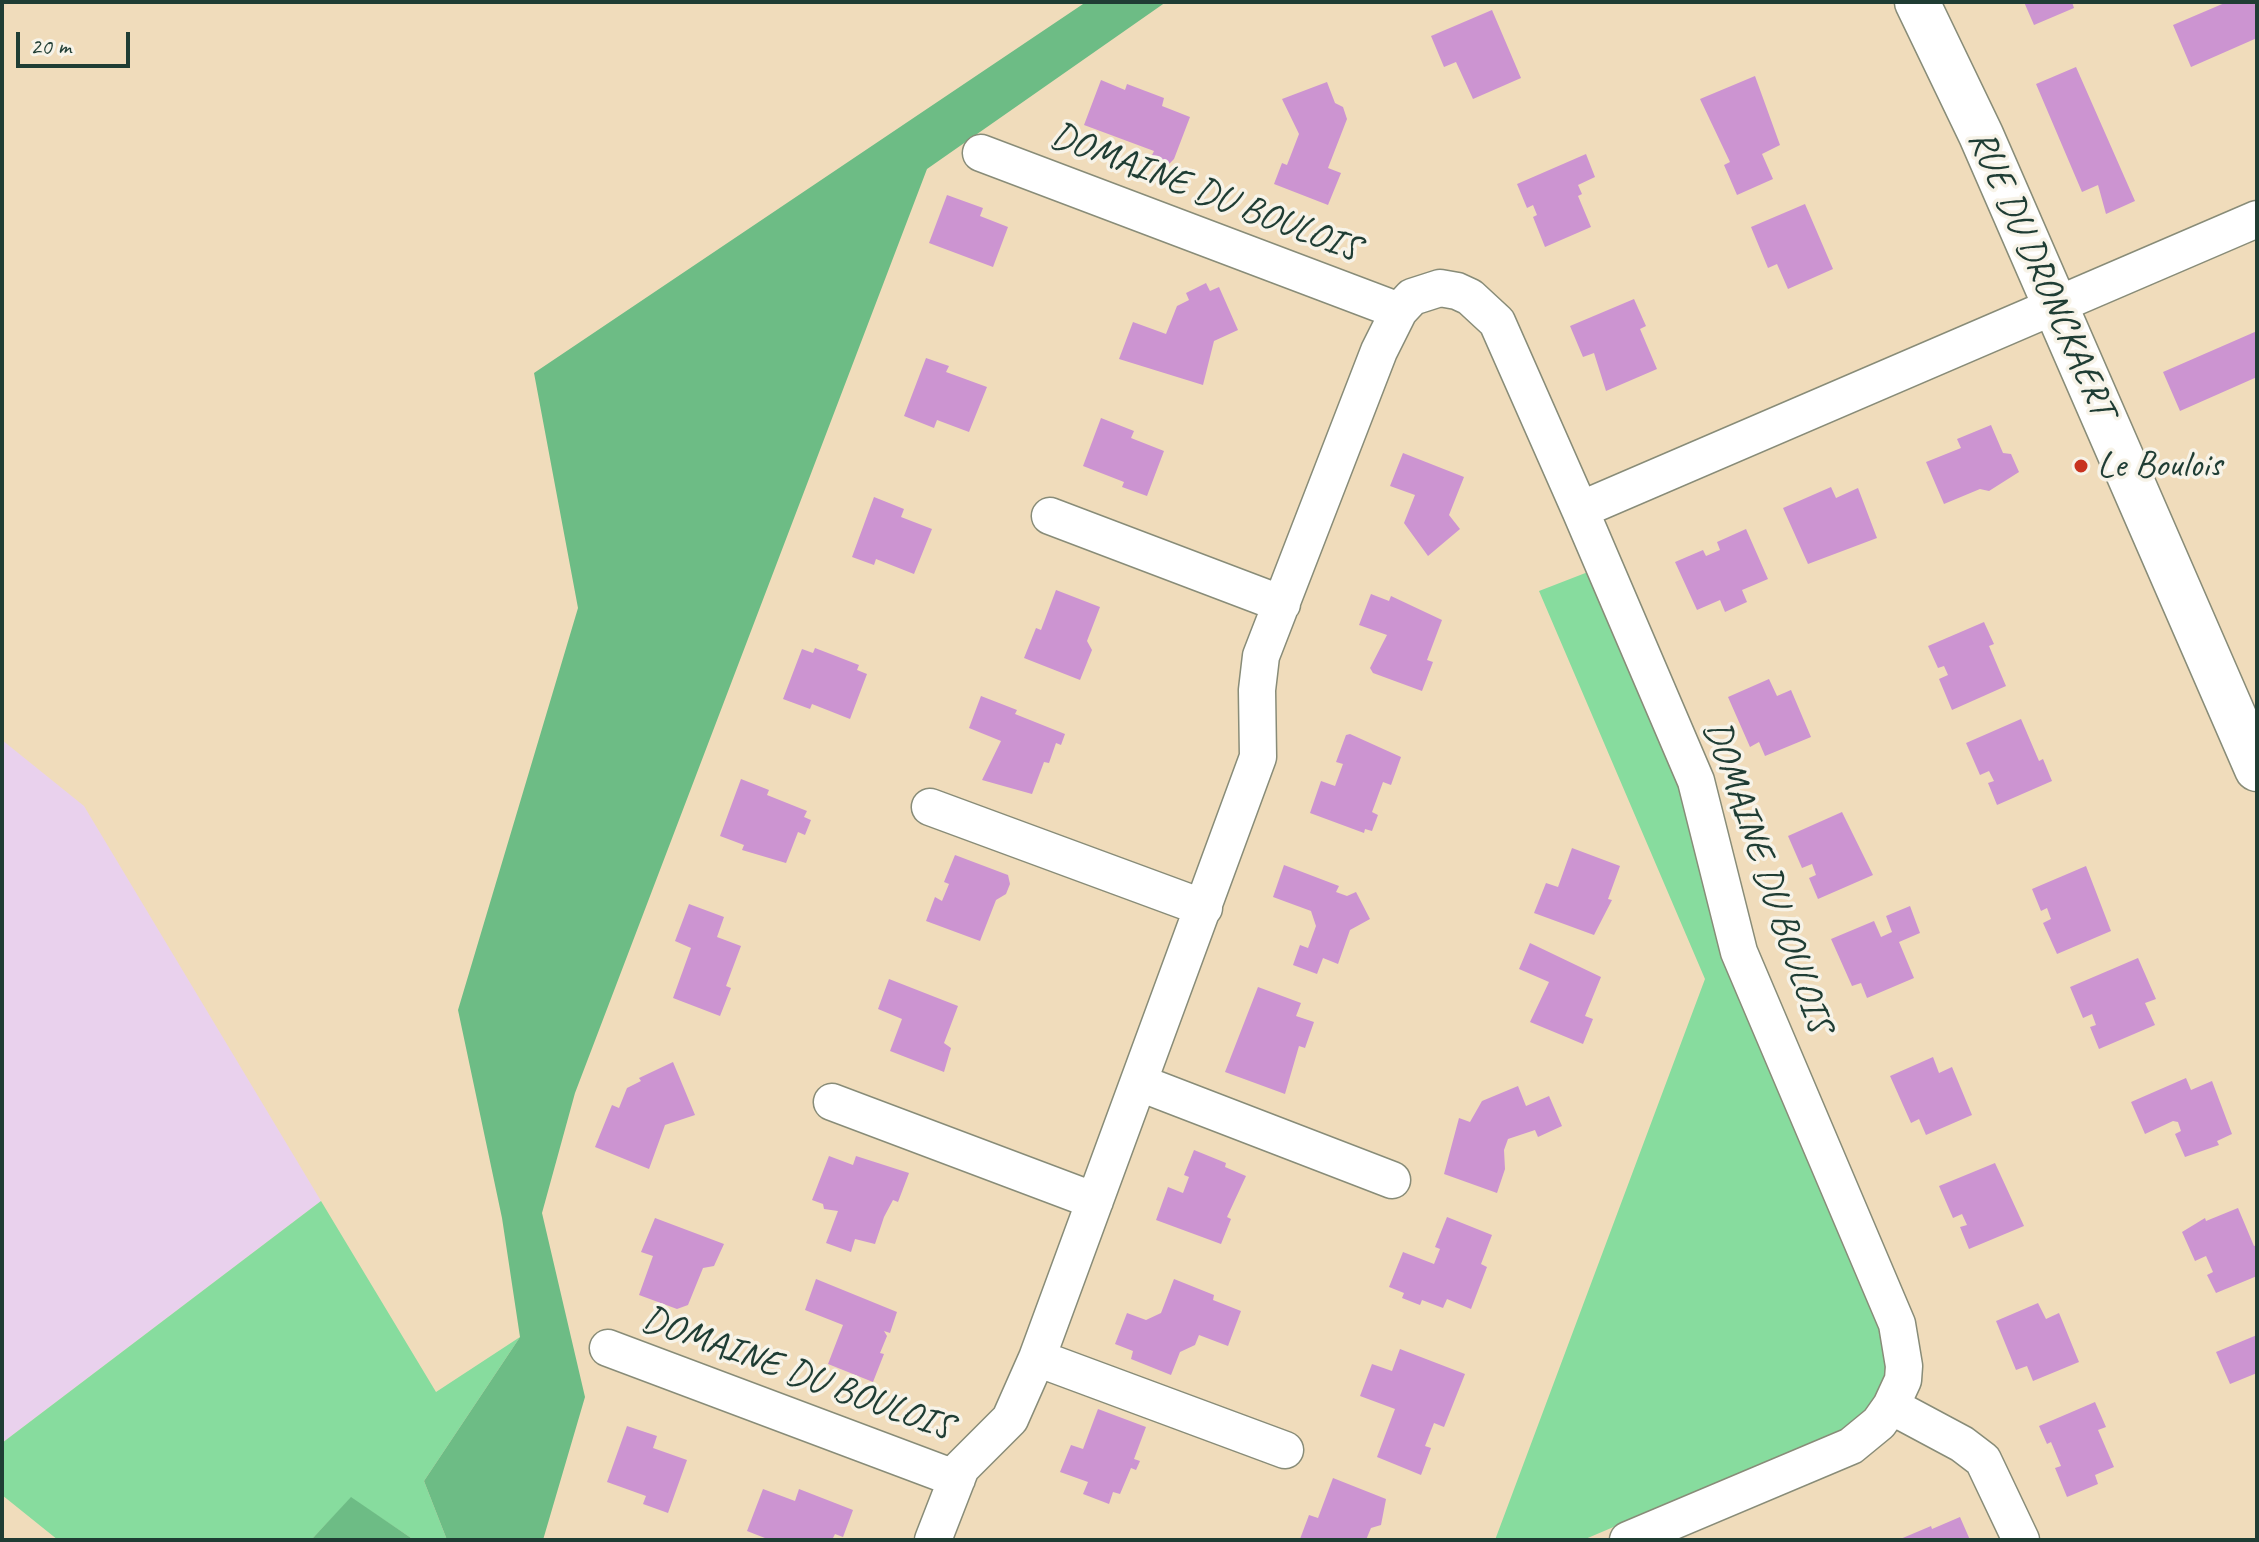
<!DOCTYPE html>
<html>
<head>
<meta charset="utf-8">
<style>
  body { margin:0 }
  #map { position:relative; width:2259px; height:1542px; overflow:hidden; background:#f0dcbb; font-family:Caveat,sans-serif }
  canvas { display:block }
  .frame { position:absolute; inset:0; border:4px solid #1f3d34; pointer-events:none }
  .scale { position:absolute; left:16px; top:32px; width:114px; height:36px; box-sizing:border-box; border:4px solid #1f3d34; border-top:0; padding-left:10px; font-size:24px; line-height:28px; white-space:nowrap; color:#1f3d34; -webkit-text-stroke:6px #f7f3e8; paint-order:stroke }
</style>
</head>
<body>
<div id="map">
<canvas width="2259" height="1542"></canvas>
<div class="frame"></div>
<div class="scale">20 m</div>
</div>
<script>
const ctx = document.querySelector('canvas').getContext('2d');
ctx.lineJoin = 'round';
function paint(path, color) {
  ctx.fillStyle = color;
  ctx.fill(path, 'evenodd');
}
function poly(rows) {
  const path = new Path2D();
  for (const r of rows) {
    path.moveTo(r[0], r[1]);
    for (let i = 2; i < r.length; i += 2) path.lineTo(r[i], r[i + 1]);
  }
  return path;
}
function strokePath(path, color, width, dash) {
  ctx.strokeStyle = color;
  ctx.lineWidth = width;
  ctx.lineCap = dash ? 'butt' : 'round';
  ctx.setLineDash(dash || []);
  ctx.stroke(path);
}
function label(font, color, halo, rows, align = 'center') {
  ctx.font = font + ' Caveat,sans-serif';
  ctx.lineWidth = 7;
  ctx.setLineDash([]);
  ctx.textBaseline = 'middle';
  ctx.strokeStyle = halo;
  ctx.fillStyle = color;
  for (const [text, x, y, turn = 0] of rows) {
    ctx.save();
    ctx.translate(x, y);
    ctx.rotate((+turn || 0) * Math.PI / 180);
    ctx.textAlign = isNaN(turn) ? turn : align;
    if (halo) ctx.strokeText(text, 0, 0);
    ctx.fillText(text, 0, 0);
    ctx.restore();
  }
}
const built = poly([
  [2,740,84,806,321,1201,2,1443]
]);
const green = poly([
  [1588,572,1689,811,1729,976,1887,1345,1889,1373,1868,1415,1846,1428,1583,1540,1495,1540,1705,979,1539,591],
  [321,1201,436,1392,520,1337,424,1481,447,1540,414,1540,351,1498,311,1540,58,1540,2,1495,2,1443]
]);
const forest = poly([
  [1086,2,1166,2,927,169,575,1093,542,1213,585,1397,543,1540,447,1540,424,1481,520,1337,502,1218,458,1010,578,608,534,373],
  [351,1497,414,1540,311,1540]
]);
const building = poly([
  [2024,2,2072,2,2074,8,2034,25],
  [2227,2,2257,2,2257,38,2191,67,2173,25],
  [1492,10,1521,78,1473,99,1456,62,1444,67,1431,36],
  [2076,67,2135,201,2106,214,2098,185,2082,192,2036,84],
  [1755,76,1780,145,1762,154,1773,179,1737,195,1724,165,1730,162,1700,99],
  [1101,80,1125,90,1127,84,1164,98,1162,106,1190,117,1174,159,1169,164,1151,157,1154,151,1084,125],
  [1327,82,1335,103,1343,107,1347,119,1328,168,1341,173,1328,205,1274,184,1282,163,1287,165,1299,134,1282,99],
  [1586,154,1595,177,1578,185,1582,194,1578,196,1591,227,1545,247,1533,217,1537,215,1533,205,1527,208,1517,184],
  [947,195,983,208,980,216,1008,227,993,267,929,243],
  [1805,204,1833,269,1788,289,1777,264,1768,268,1751,227],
  [1206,283,1210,291,1219,287,1238,330,1214,341,1203,385,1119,359,1133,322,1166,334,1177,306,1189,300,1186,293],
  [1634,299,1646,326,1640,329,1657,369,1606,391,1594,353,1583,357,1570,326],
  [2257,331,2257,377,2180,411,2163,372],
  [926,358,949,366,946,372,987,387,969,432,937,420,934,428,904,416],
  [1101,418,1134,431,1131,438,1164,451,1147,496,1122,487,1124,482,1083,466],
  [1991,425,2003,453,2011,454,2019,472,1989,491,1980,489,1944,504,1926,462,1961,448,1957,439],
  [1403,453,1464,477,1449,515,1460,529,1428,556,1404,523,1415,495,1390,486],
  [1831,487,1836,498,1858,488,1877,538,1808,564,1783,508],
  [874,497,904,509,901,517,932,529,914,574,876,559,874,565,852,557],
  [1746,529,1768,579,1742,590,1747,602,1725,612,1720,600,1697,610,1675,562,1703,550,1706,556,1720,550,1717,542],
  [1056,590,1100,607,1087,641,1092,650,1080,680,1024,658,1036,628,1041,630],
  [1371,594,1389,601,1391,596,1442,620,1427,660,1433,662,1422,691,1373,673,1370,668,1387,635,1359,625],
  [1984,622,1994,644,1989,646,2006,686,1952,710,1939,679,1948,675,1944,666,1938,668,1928,646],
  [815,648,859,665,857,670,867,674,850,719,812,704,810,709,783,699,802,649,813,653],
  [1769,679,1777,696,1791,690,1811,737,1765,756,1759,742,1750,747,1728,697],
  [981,696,1017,710,1015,714,1065,734,1061,745,1056,743,1049,763,1044,762,1032,794,982,780,1001,741,969,728],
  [2021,719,2039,761,2043,759,2052,781,1997,805,1988,783,1994,781,1989,771,1980,775,1966,743],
  [1350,734,1401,757,1391,785,1383,782,1372,812,1378,815,1372,831,1365,829,1364,833,1310,813,1321,781,1335,786,1343,764,1336,762,1346,735],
  [741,779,769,790,767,795,807,811,804,817,811,820,805,835,798,832,786,863,742,850,744,845,720,836],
  [1842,812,1873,875,1818,899,1809,878,1816,875,1812,864,1802,868,1788,836],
  [1572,848,1620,866,1608,899,1612,900,1594,935,1534,913,1546,883,1558,887],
  [955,855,1008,875,1010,884,1006,894,996,900,980,941,926,921,935,897,942,901,949,884,944,882],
  [1284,865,1339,886,1336,892,1347,896,1356,892,1370,919,1350,930,1338,964,1323,958,1317,974,1293,965,1300,945,1308,948,1316,926,1311,911,1273,897],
  [2086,866,2111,931,2057,954,2043,923,2051,919,2047,908,2041,911,2032,889],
  [689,904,724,917,717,937,741,946,726,986,731,988,720,1016,673,998,691,948,675,941],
  [1910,906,1920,933,1899,942,1914,978,1867,998,1861,983,1852,986,1831,939,1874,921,1881,937,1892,932,1886,916],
  [1530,943,1601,977,1585,1016,1593,1019,1583,1044,1530,1022,1549,982,1519,969],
  [2138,958,2156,999,2145,1003,2155,1025,2099,1049,2090,1027,2096,1025,2092,1014,2083,1018,2070,987],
  [889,979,958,1006,944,1043,951,1048,944,1072,890,1051,902,1019,878,1009],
  [1258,987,1301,1003,1296,1016,1314,1022,1305,1048,1299,1046,1285,1094,1225,1072],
  [1933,1057,1939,1073,1952,1067,1972,1115,1926,1135,1919,1119,1911,1123,1890,1076],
  [673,1062,695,1115,665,1125,649,1169,595,1147,612,1105,619,1108,627,1088,641,1081,639,1078],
  [2186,1078,2191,1090,2212,1081,2232,1134,2217,1141,2219,1145,2185,1157,2175,1134,2181,1131,2178,1122,2173,1121,2145,1134,2131,1102],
  [1518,1086,1526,1106,1549,1096,1562,1126,1538,1137,1535,1130,1508,1139,1504,1150,1505,1169,1497,1193,1444,1174,1459,1118,1470,1122,1482,1101],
  [1194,1150,1226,1163,1225,1167,1246,1176,1227,1217,1231,1219,1221,1244,1156,1220,1168,1187,1183,1193,1189,1177,1184,1175],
  [829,1156,853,1165,856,1156,909,1173,898,1202,893,1200,884,1217,875,1244,855,1239,851,1252,826,1243,838,1211,824,1209,823,1204,812,1200],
  [1995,1163,2024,1226,1969,1249,1960,1227,1967,1225,1962,1214,1953,1218,1939,1186],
  [2238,1208,2254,1246,2257,1245,2257,1276,2216,1293,2207,1275,2213,1272,2206,1256,2195,1261,2182,1232,2205,1218,2206,1221],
  [1447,1217,1492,1235,1481,1264,1487,1267,1471,1309,1447,1299,1443,1308,1422,1300,1420,1305,1402,1298,1404,1293,1389,1287,1403,1252,1434,1264,1440,1249,1435,1247],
  [655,1218,724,1244,714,1266,703,1268,688,1305,677,1309,639,1295,653,1256,641,1252],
  [816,1279,897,1312,890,1333,884,1331,887,1336,880,1353,884,1354,873,1382,828,1364,843,1325,805,1310],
  [1174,1279,1214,1295,1213,1300,1241,1311,1228,1346,1199,1335,1195,1345,1180,1352,1171,1375,1131,1359,1133,1351,1115,1344,1127,1313,1146,1320,1161,1313],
  [2038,1303,2046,1319,2059,1313,2079,1362,2033,1381,2027,1366,2016,1370,1996,1321],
  [2257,1335,2257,1373,2230,1384,2216,1352],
  [1400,1349,1465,1374,1444,1427,1434,1423,1425,1446,1431,1448,1421,1475,1377,1457,1395,1409,1360,1396,1372,1364,1392,1371],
  [2095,1402,2106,1427,2098,1430,2114,1467,2095,1475,2098,1484,2067,1497,2055,1468,2061,1466,2051,1442,2047,1444,2039,1426],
  [1098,1409,1146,1427,1134,1459,1140,1461,1136,1470,1131,1468,1120,1494,1113,1492,1109,1504,1083,1494,1088,1482,1060,1472,1071,1445,1083,1449],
  [627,1426,657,1436,653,1448,687,1460,668,1513,643,1504,646,1496,607,1482],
  [1333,1478,1386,1499,1381,1525,1371,1528,1366,1540,1300,1539,1309,1515,1318,1518],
  [763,1489,795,1501,799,1489,853,1510,843,1537,835,1534,832,1540,770,1540,747,1531],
  [1960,1517,1970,1540,1898,1540,1931,1526,1932,1529]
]);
const minor = poly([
  [981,153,1399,311],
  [1580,510,1696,781,1739,952,1897,1324,1904,1366,1903,1380,1891,1406,1879,1423,1851,1446,1628,1540],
  [1050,516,1282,604],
  [930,807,1204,908],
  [1140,1083,1392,1180],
  [832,1102,1095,1201],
  [608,1348,957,1479],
  [1037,1358,1285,1450],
  [1891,1406,1962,1444,1983,1460,2021,1540],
  [933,1540,961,1468,1010,1419,1037,1358,1258,757,1257,690,1261,656,1379,351,1399,311,1412,297,1440,288,1457,291,1470,297,1497,322,1580,510,2257,219]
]);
const major = poly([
  [1917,2,1981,135,2257,769]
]);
const markers = [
  [2081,466,8,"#c8321e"]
];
const streetNames = [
  ["DOMAINE DU BOULOIS",1205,193,21],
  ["RUE DU DRONCKAERT",2041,274,66],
  ["DOMAINE DU BOULOIS",1767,877,71],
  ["DOMAINE DU BOULOIS",797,1374,20]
];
const poiNames = [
  ["Le Boulois",2097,466]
];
paint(built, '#e9d1ed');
paint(green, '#87dc9e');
paint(forest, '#6dbc85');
paint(building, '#cc94d1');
strokePath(minor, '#888c78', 39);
strokePath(major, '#888c78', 47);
strokePath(minor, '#fff', 36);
strokePath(major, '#fff', 44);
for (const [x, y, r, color] of markers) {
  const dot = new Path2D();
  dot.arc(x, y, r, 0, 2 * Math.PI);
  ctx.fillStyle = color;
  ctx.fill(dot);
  strokePath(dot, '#f7f3e8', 3);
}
label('38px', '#1f3d34', '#f7f3e8', streetNames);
label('38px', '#1f3d34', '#f7f3e8', poiNames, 'left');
</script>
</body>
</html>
